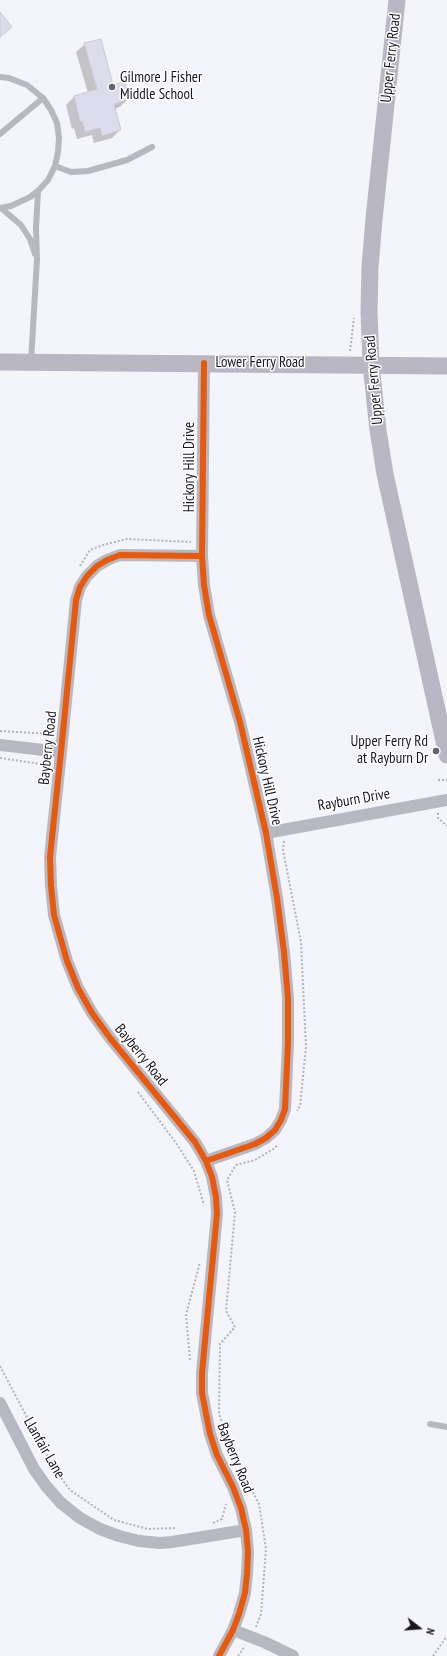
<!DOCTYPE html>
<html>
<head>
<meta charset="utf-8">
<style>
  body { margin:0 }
  #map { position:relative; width:447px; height:1656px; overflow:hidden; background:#f4f4fb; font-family:"PT Sans Narrow",sans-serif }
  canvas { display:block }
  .north { position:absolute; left:399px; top:1608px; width:40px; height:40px; -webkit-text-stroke:3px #fff; paint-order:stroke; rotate:107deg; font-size:11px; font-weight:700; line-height:16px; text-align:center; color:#171621 }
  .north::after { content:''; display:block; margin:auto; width:14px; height:18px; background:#171621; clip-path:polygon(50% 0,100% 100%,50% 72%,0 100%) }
</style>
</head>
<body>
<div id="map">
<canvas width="447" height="1656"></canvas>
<div class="north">N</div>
</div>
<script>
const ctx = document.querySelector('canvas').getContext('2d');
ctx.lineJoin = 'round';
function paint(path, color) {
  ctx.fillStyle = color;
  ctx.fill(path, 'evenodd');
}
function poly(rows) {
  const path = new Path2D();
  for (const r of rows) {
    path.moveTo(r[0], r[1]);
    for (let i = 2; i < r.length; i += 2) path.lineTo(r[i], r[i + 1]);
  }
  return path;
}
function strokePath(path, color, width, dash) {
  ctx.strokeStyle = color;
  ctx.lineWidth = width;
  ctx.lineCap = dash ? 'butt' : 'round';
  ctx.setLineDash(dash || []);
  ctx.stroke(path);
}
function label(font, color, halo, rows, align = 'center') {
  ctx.font = font + ' "PT Sans Narrow",sans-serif';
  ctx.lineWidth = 3;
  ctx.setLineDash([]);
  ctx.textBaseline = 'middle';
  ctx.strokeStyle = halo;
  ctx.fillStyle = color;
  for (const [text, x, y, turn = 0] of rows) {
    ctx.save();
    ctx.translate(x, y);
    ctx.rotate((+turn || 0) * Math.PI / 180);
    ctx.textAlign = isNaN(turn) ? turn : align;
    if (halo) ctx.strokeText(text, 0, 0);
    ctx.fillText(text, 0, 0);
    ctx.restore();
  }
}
const shadow = poly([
  [85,44,112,86,128,99,120,107,114,109,120,130,112,138,94,143,92,135,77,139,74,128,72,129,66,105,74,97,88,93,76,52]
]);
const building = poly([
  [0,12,12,27,0,37,0,12],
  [101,39,113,85,125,82,129,99,114,104,121,130,102,136,100,128,85,132,82,121,80,122,74,96,97,89,84,43,101,39]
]);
const path = poly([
  [350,351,354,318],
  [80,566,90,550,103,545,127,539,191,542],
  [0,731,51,734],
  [0,758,48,765],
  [438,780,447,780],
  [438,813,438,818,447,826],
  [284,841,283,850,301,942,306,1047,300,1106,297,1111],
  [138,1092,176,1143,194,1171,204,1205],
  [190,1360,186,1315,200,1262],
  [0,1366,53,1467,70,1490,114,1520,148,1529,177,1528],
  [213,1523,222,1519,226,1504],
  [256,1627,261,1614,266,1549,259,1504,241,1470,219,1414,220,1344,235,1327,226,1311,235,1212,227,1180,236,1165,255,1160,275,1148,278,1144],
  [238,1656,245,1646],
  [433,1656,447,1636]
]);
const lane = poly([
  [0,77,9,78,27,85,43,98,51,110,57,123,59,138,58,152,55,166,48,180,38,191,30,197,11,206,0,208],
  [0,134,43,98],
  [55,166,71,172,88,171,127,160,152,147],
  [1,208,21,225,30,239,35,254],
  [31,362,37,259,36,228,38,191],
  [430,1424,447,1427]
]);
const street = poly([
  [204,363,202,556,204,585,209,615,240,722,266,833,277,898,284,952,288,998,288,1043,285,1109,281,1120,275,1130,266,1138,255,1144,206,1161],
  [202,556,120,555,107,560,97,566,87,576,80,587,76,600,61,752,50,857,51,886,54,915,67,961,78,988,92,1013,110,1038,195,1142,206,1161,212,1177,216,1197,217,1214,202,1373,202,1393,210,1434,217,1455,233,1487,241,1508,246,1530,248,1551,247,1574,245,1593,239,1614,233,1630,219,1656],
  [0,745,61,752],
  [266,833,447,800],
  [0,1403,34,1469,46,1486,61,1503,80,1518,100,1529,119,1536,139,1541,160,1543,172,1542,246,1530],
  [233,1630,264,1642,293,1656]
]);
const secondary = poly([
  [397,0,374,219,370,267,369,312,371,364,378,430,385,474,447,755],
  [0,362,447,366]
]);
const cycleway = poly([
  [204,363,202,556,204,585,209,615,240,722,266,833,277,898,284,952,288,998,288,1043,285,1109,281,1120,275,1130,266,1138,255,1144,206,1161],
  [202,556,120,555,107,560,97,566,87,576,80,587,76,600,61,752,50,857,51,886,54,915,67,961,78,988,92,1013,110,1038,195,1142,206,1161,212,1177,216,1197,217,1214,202,1373,202,1393,210,1434,217,1455,233,1487,241,1508,246,1530,248,1551,247,1574,245,1593,239,1614,233,1630,219,1656]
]);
const markers = [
  [112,87,4,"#64646d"],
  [436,751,4,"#64646d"]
];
const streetNames = [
  ["Upper Ferry Road",391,58,-84],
  ["Lower Ferry Road",260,363],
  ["Upper Ferry Road",374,380,-95],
  ["Hickory Hill Drive",190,467,-90],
  ["Bayberry Road",48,748,-84],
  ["Hickory Hill Drive",267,781,77],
  ["Rayburn Drive",354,800,-10],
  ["Bayberry Road",141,1055,51],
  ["Llanfair Lane",44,1448,60],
  ["Bayberry Road",235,1458,68]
];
const poiNames = [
  ["Gilmore J Fisher",120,78],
  ["Middle School",120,95],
  ["Upper Ferry Rd",428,742,"right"],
  ["at Rayburn Dr",428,759,"right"]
];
paint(shadow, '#0003');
paint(building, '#dddcec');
strokePath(building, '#cac9d3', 1);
strokePath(path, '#b3b3bb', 2, [2, 2]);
strokePath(lane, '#b8b8c3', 6);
strokePath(street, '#b8b8c3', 12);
strokePath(secondary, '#b8b7c3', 17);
strokePath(cycleway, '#e8590c', 6);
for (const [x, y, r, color] of markers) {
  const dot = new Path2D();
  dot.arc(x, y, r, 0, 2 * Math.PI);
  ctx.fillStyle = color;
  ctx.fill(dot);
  strokePath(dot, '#fff', 1.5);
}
label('15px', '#171621', '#fff', streetNames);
label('15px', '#171621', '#fff', poiNames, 'left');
</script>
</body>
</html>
